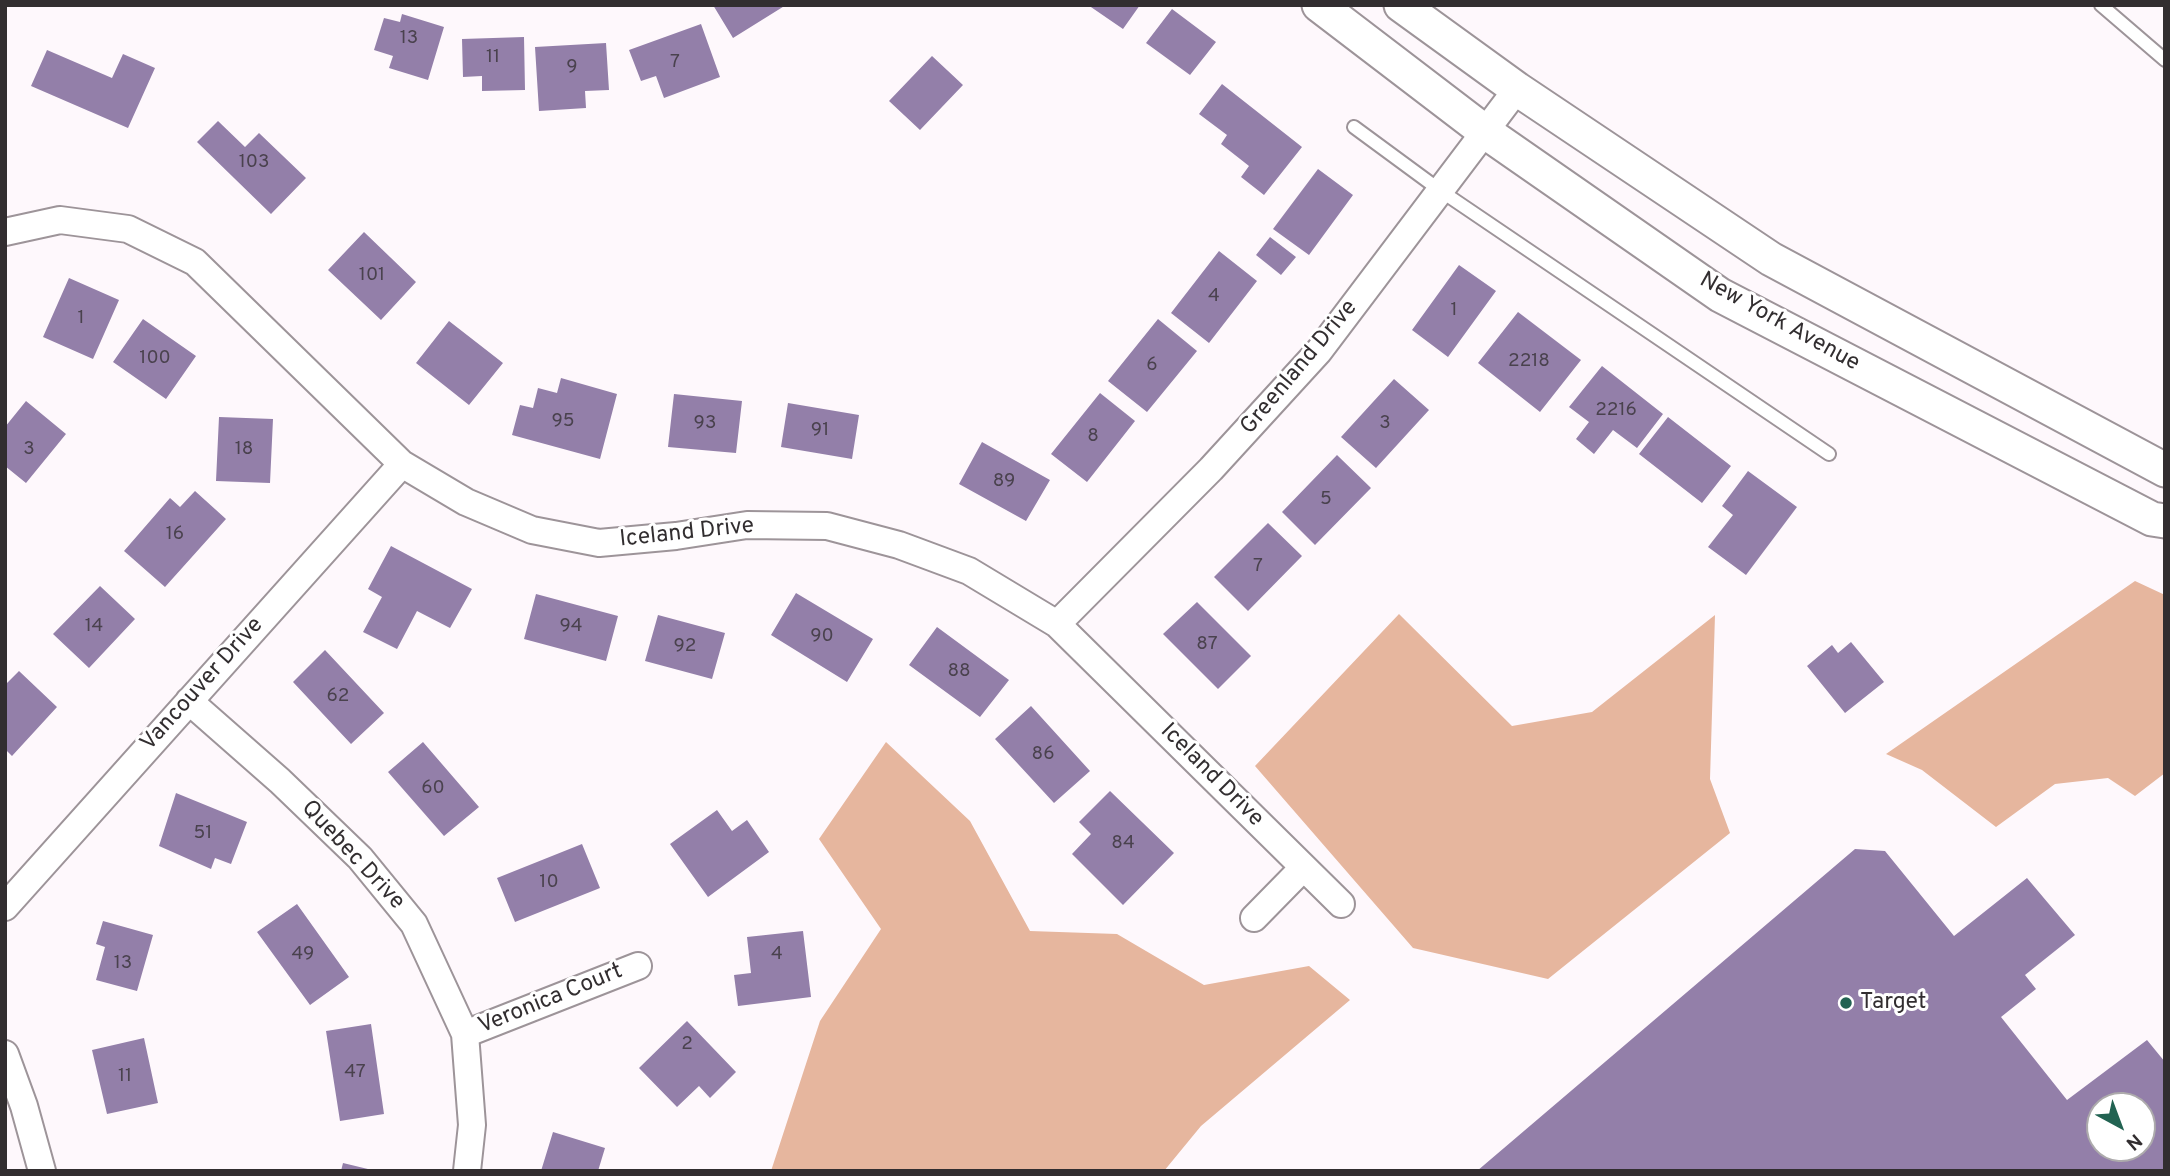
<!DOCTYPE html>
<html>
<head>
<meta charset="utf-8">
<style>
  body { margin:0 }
  #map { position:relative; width:2170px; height:1176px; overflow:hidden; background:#fef8fc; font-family:Overpass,sans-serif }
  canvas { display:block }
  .frame { position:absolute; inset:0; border:7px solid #322e30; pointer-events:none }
  .north { position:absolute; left:2086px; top:1092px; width:70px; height:70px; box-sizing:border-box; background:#fff; border:2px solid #adabac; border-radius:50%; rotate:139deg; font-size:19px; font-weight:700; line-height:28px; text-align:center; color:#322e30 }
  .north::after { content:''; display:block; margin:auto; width:24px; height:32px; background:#226352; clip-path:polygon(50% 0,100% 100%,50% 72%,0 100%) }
</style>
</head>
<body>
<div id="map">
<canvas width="2170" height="1176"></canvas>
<div class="frame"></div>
<div class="north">N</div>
</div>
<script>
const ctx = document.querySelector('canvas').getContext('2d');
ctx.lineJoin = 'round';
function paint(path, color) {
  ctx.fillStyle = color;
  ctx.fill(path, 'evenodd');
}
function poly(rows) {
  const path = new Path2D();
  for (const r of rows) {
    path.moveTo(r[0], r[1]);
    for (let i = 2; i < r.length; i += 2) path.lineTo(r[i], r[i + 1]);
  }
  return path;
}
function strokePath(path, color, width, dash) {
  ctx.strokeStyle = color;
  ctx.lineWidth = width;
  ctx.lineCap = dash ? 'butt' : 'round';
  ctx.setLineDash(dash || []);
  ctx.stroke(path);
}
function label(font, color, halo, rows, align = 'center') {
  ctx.font = font + ' Overpass,sans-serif';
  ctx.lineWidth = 6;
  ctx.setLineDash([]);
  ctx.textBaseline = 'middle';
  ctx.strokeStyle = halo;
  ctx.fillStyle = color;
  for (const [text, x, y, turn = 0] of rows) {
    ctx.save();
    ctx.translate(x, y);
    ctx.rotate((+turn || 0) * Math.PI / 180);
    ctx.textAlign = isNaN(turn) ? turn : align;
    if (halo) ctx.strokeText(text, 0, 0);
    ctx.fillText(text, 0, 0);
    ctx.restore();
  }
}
const forest = poly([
  [2135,581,2165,595,2165,773,2135,796,2108,778,2055,784,1996,827,1922,770,1886,754],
  [1399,614,1512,726,1592,712,1715,615,1710,779,1730,833,1548,979,1413,948,1255,766],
  [886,742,970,821,1030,931,1117,934,1204,985,1309,966,1350,1000,1201,1126,1164,1171,771,1171,820,1021,881,929,819,839]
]);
const building = poly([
  [713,5,786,5,733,38],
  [1088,5,1140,5,1123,29],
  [1172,9,1216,42,1190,75,1146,43],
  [402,14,444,27,428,80,389,68,393,56,374,50,384,18,400,22],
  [701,24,720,77,664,98,656,76,641,81,629,50],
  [524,37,525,90,482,91,482,76,463,77,462,39],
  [606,43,609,90,585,91,586,108,539,111,535,47],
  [47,50,112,78,123,54,155,68,128,128,31,86],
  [932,56,963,85,920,130,889,101],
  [1222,84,1302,147,1264,195,1241,177,1249,166,1221,144,1227,135,1199,114],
  [218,121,245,147,259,133,306,178,271,214,197,142],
  [1318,169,1353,195,1309,255,1273,229],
  [364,232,416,282,381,320,328,270],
  [1270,237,1296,257,1281,275,1256,255],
  [1219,251,1257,281,1209,343,1171,313],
  [1459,265,1496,291,1448,357,1412,330],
  [69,278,119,300,93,359,43,337],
  [1518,312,1581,360,1540,412,1478,363],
  [143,319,196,356,166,399,113,362],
  [1158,319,1197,351,1147,412,1108,381],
  [449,321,503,363,469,405,416,363],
  [1602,366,1663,414,1637,448,1613,430,1594,454,1576,439,1589,422,1569,407],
  [561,378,617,394,600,459,512,435,520,405,533,408,538,388,557,393],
  [1394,379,1429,410,1376,468,1341,437],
  [1100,393,1135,421,1087,482,1051,454],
  [674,394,742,401,736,453,668,447],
  [26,401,66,434,26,483,5,466,5,427],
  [788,403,859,415,852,459,781,447],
  [219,417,273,419,270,483,216,481],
  [1668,417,1731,466,1702,503,1639,454],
  [982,442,1050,480,1026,521,959,484],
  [1337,455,1371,488,1315,545,1282,512],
  [1748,471,1797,507,1746,575,1708,547,1733,515,1722,506],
  [195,491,226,519,165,587,124,551,170,498,180,507],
  [1268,523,1302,556,1248,611,1214,577],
  [391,546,472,589,450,628,417,611,397,649,363,632,382,597,368,589],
  [100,586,135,619,89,668,53,634],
  [796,593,873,639,847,682,771,635],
  [536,594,618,616,606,661,524,639],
  [1197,602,1251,656,1218,689,1163,634],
  [658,615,725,633,712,679,645,661],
  [937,627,1009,680,980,717,909,665],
  [1851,642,1884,682,1845,713,1807,666,1832,645,1838,653],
  [325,650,384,713,351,744,293,682],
  [19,671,57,707,12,756,5,749,5,685],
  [1031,706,1090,771,1054,803,995,739],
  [423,742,479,807,444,836,388,772],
  [1110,791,1174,853,1123,905,1072,854,1091,834,1079,822],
  [176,793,247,822,231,864,215,858,211,869,159,846],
  [717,810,732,831,747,820,769,852,708,897,670,844],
  [582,844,600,888,515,922,497,878],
  [1855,849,1885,851,1954,936,2027,878,2075,935,2025,975,2036,989,2001,1017,2067,1100,2147,1040,2165,1062,2165,1171,1477,1171],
  [2100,1106,2142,1106,2142,1148,2100,1148],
  [297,904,349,977,310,1005,257,932],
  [103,921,153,935,137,991,96,980,105,947,96,944],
  [803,931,811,997,738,1006,734,975,751,973,747,937],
  [687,1021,736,1072,710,1098,699,1086,677,1107,639,1068],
  [371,1024,384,1114,340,1121,326,1031],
  [144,1038,158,1103,107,1114,92,1050],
  [553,1132,605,1148,598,1171,541,1171],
  [343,1163,372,1170,372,1171,341,1171]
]);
const service = poly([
  [2101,5,2165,60],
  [1354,127,1441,191,1829,454]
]);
const minor = poly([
  [5,232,60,220,128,229,195,262,402,464,466,502,532,530,599,543,676,536,747,525,827,526,899,545,969,571,1057,624,1341,904],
  [1057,624,1211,469,1319,351,1517,89],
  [189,701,280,781,360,858,414,924,465,1034,472,1125,467,1171],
  [5,907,402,464],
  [1254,918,1303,868],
  [465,1034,638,966],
  [5,1054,24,1106,42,1171]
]);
const tertiary = poly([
  [1319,5,1484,131,1720,295,2152,519,2165,521],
  [1401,5,1517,89,1771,259,2165,470]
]);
const markers = [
  [1846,1003,7,"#226352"]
];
const numberNames = [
  ["13",409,39],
  ["11",493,58],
  ["7",675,63],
  ["9",572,68],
  ["103",254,163],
  ["101",372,276],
  ["4",1214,297],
  ["1",1454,311],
  ["1",81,319],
  ["100",155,359],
  ["2218",1529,362],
  ["6",1152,366],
  ["2216",1616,411],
  ["95",563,422],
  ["93",705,424],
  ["3",1385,424],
  ["91",820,431],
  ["8",1093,437],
  ["3",29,450],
  ["18",244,450],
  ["89",1004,482],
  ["5",1326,500],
  ["16",175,535],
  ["7",1258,567],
  ["14",94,627],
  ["94",571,627],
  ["90",822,637],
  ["87",1207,645],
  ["92",685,647],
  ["88",959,672],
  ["62",338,697],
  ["86",1043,755],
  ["60",433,789],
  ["51",203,834],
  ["84",1123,844],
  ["10",549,883],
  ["49",303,955],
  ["4",777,955],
  ["13",123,964],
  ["2",687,1045],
  ["47",355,1073],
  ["11",125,1077]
];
const streetNames = [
  ["New York Avenue",1779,323,29],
  ["Greenland Drive",1300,368,-50],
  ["Iceland Drive",687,534,-6],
  ["Vancouver Drive",203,685,-48],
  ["Iceland Drive",1211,776,45],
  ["Quebec Drive",352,856,47],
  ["Veronica Court",551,1000,-22]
];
const poiNames = [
  ["Target",1860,1003]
];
paint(forest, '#e6b69e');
paint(building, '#937fa9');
strokePath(service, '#9d9499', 16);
strokePath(minor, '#9d9499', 30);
strokePath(tertiary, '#9d9499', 37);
strokePath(service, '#fff', 12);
strokePath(minor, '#fff', 26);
strokePath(tertiary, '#fff', 33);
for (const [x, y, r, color] of markers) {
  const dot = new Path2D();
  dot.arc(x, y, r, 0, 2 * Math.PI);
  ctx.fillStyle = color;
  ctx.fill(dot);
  strokePath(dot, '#fff', 2.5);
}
label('19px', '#4a424e', null, numberNames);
label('23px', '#322e30', '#fff', streetNames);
label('23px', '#322e30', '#fff', poiNames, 'left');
</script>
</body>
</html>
